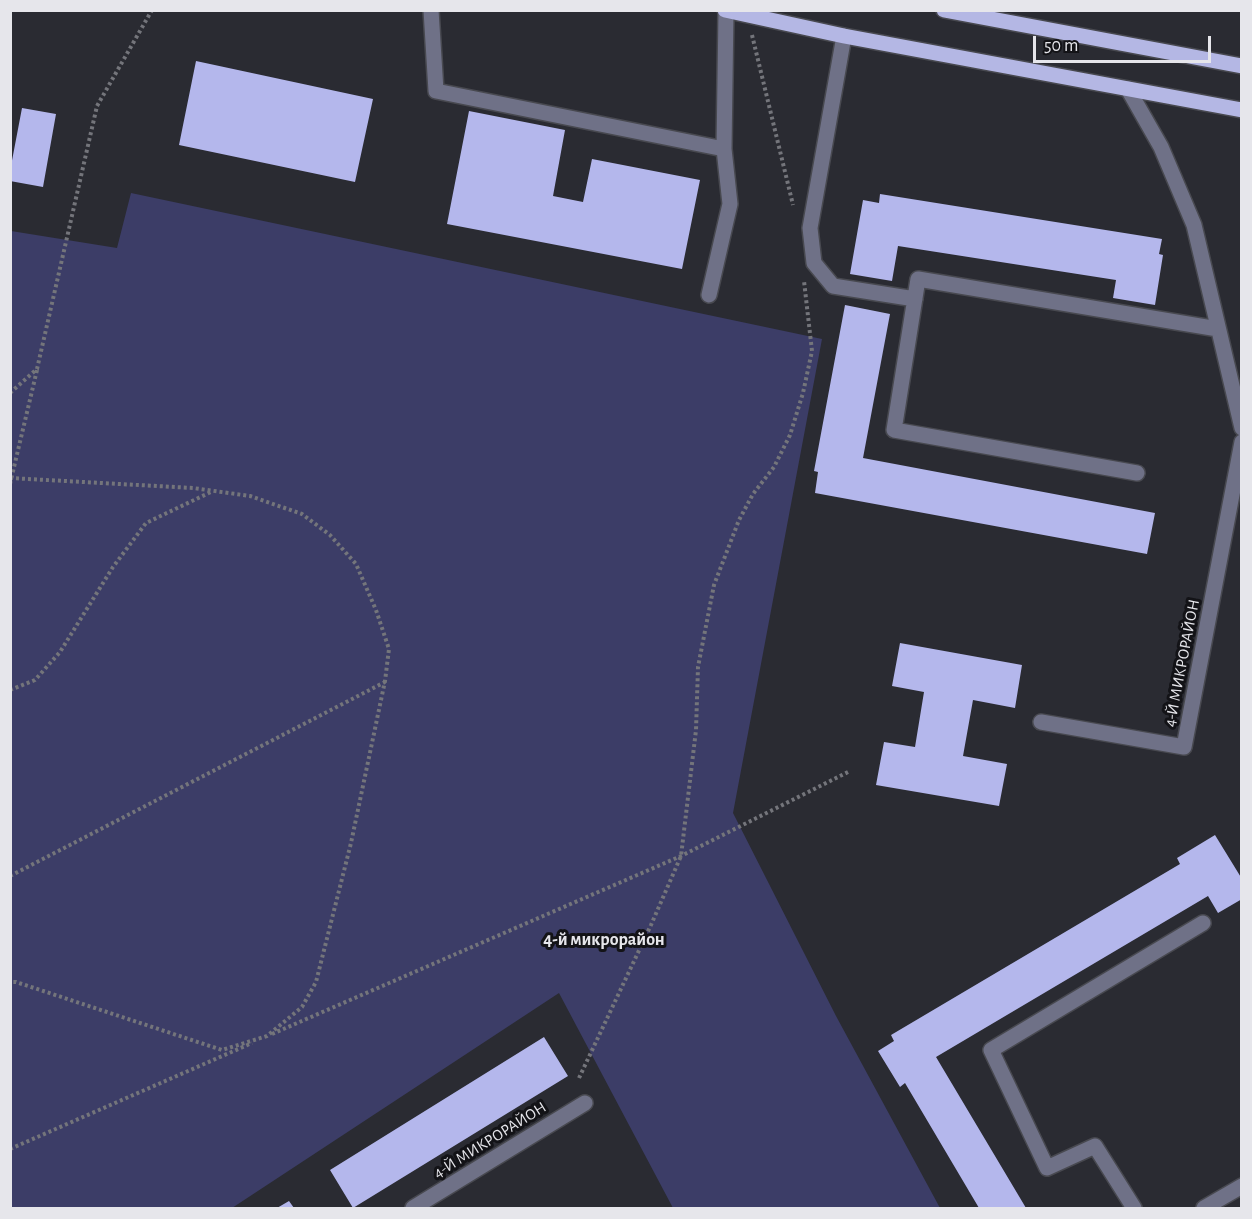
<!DOCTYPE html>
<html>
<head>
<meta charset="utf-8">
<style>
  body { margin:0 }
  #map { position:relative; width:1252px; height:1219px; overflow:hidden; background:#2a2b32; font-family:"Alegreya Sans",sans-serif }
  canvas { display:block }
  .frame { position:absolute; inset:0; border:12px solid #e6e6eb; pointer-events:none }
  .scale { position:absolute; left:1033px; top:36px; width:178px; height:27px; box-sizing:border-box; border:3px solid #e6e6eb; border-top:0; padding-left:8px; font-size:18px; line-height:21px; white-space:nowrap; color:#e6e6eb; -webkit-text-stroke:4px #131317; paint-order:stroke }
</style>
</head>
<body>
<div id="map">
<canvas width="1252" height="1219"></canvas>
<div class="frame"></div>
<div class="scale">50 m</div>
</div>
<script>
const ctx = document.querySelector('canvas').getContext('2d');
ctx.lineJoin = 'round';
function paint(path, color) {
  ctx.fillStyle = color;
  ctx.fill(path, 'evenodd');
}
function poly(rows) {
  const path = new Path2D();
  for (const r of rows) {
    path.moveTo(r[0], r[1]);
    for (let i = 2; i < r.length; i += 2) path.lineTo(r[i], r[i + 1]);
  }
  return path;
}
function strokePath(path, color, width, dash) {
  ctx.strokeStyle = color;
  ctx.lineWidth = width;
  ctx.lineCap = dash ? 'butt' : 'round';
  ctx.setLineDash(dash || []);
  ctx.stroke(path);
}
function label(font, color, halo, rows, align = 'center') {
  ctx.font = font + ' "Alegreya Sans",sans-serif';
  ctx.lineWidth = 6;
  ctx.setLineDash([]);
  ctx.textBaseline = 'middle';
  ctx.strokeStyle = halo;
  ctx.fillStyle = color;
  for (const [text, x, y, turn = 0] of rows) {
    ctx.save();
    ctx.translate(x, y);
    ctx.rotate((+turn || 0) * Math.PI / 180);
    ctx.textAlign = isNaN(turn) ? turn : align;
    if (halo) ctx.strokeText(text, 0, 0);
    ctx.fillText(text, 0, 0);
    ctx.restore();
  }
}
const green = poly([
  [131,193,822,339,733,813,836,1016,940,1208,673,1208,559,993,232,1208,11,1208,11,231,117,248]
]);
const building = poly([
  [196,61,373,99,355,182,179,145],
  [22,108,56,114,43,187,10,181,10,171],
  [469,111,565,130,553,196,583,202,592,159,700,180,682,269,447,224],
  [880,194,1162,239,1159,254,1163,255,1155,305,1113,298,1116,280,898,246,892,281,850,274,863,200,879,203],
  [845,305,890,314,863,458,1155,513,1147,554,815,493,818,472,814,471],
  [900,643,1022,665,1015,708,973,700,963,756,1007,764,999,806,876,785,884,742,915,747,924,692,892,686],
  [1215,835,1242,879,1242,899,1218,913,1208,896,936,1057,1026,1208,979,1208,905,1083,900,1087,878,1051,894,1041,891,1035,1180,864,1177,858],
  [544,1037,568,1076,353,1208,330,1170],
  [289,1201,294,1208,277,1208]
]);
const path = poly([
  [752,35,793,205],
  [10,393,37,369,97,106,152,10],
  [10,478,193,488,250,496,302,514,330,535,356,564,376,610,389,649,385,681,351,843,316,982,302,1007,267,1036,222,1050,16,982,10,982],
  [10,484,37,370],
  [10,690,35,680,60,652,113,567,146,523,213,491],
  [10,876,385,682],
  [272,1034,681,856,848,772],
  [579,1078,651,925,681,856,696,730,698,667,714,585,739,520,753,494,774,467,790,435,803,393,812,351,804,281],
  [10,1149,252,1043]
]);
const minor = poly([
  [431,10,436,91,724,149,726,11],
  [844,36,810,228,814,263,833,286,915,299],
  [1128,89,1161,147,1194,225,1242,428],
  [709,295,730,204,724,149],
  [1137,473,894,430,918,279,1218,329],
  [1041,722,1184,747,1242,442],
  [413,1208,585,1103],
  [1134,1208,1095,1146,1047,1168,991,1050,1203,923],
  [1204,1208,1242,1186]
]);
const major = poly([
  [725,10,844,36,1242,110],
  [944,10,1242,66]
]);
const streetNames = [
  ["4-Й МИКРОРАЙОН",1182,663,-79],
  ["4-Й МИКРОРАЙОН",490,1140,-32]
];
const neighbourhoodNames = [
  ["4-й микрорайон",604,940]
];
paint(green, '#3c3d67');
paint(building, '#b4b7ec');
strokePath(minor, '#484950', 18);
strokePath(major, '#484950', 18);
strokePath(path, '#74757b', 4, [3, 3]);
strokePath(minor, '#6f7187', 15);
strokePath(major, '#b4b7e4', 15);
label('16px', '#e6e6eb', '#131317', streetNames);
label('bold 18px', '#e6e6eb', '#131317', neighbourhoodNames);
</script>
</body>
</html>
